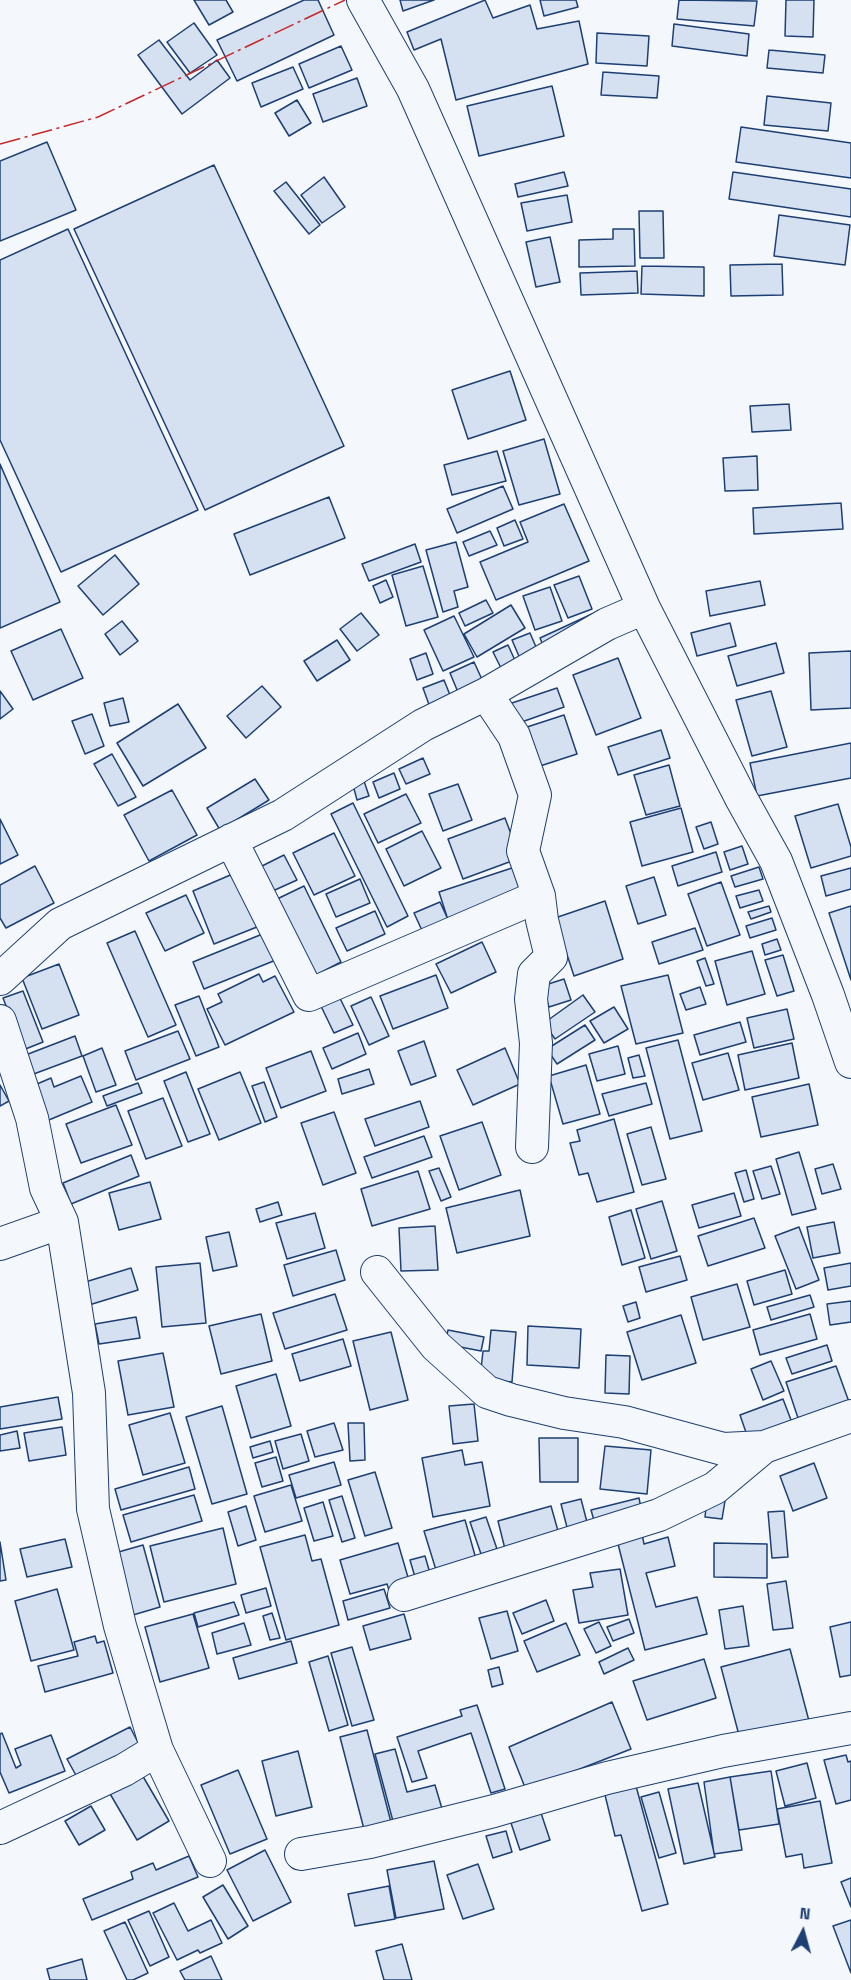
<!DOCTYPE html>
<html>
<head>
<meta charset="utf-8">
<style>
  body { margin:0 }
  #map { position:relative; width:851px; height:1980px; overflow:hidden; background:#f4f7fb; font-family:"Space Grotesk",sans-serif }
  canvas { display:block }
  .north { position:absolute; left:773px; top:1902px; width:60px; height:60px; -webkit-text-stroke:4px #f4f7fb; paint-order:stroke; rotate:6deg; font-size:16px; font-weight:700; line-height:24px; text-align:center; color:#1d3f73 }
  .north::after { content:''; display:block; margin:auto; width:21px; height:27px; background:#1d3f73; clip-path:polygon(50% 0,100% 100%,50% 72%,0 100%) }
</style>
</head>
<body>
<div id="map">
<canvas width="851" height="1980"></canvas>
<div class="north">N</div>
</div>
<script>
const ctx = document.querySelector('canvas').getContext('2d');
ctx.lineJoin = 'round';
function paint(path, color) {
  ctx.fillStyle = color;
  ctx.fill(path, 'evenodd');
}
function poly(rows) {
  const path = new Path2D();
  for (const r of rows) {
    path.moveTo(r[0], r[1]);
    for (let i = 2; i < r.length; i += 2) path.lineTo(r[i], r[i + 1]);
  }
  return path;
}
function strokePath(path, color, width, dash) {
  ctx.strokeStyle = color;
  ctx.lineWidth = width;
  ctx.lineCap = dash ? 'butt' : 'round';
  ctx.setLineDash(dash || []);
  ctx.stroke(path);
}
const building = poly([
  [194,0,226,0,233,12,209,25,194,0],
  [304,0,318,0,334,35,237,81,217,40,304,0],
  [400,0,434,0,403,11,400,0],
  [485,0,493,18,530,5,537,29,579,21,588,64,456,100,441,39,414,50,407,32,485,0],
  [540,0,576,0,578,7,544,16,540,0],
  [679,0,757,1,754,26,677,19,679,0],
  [786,0,814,0,813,37,785,36,786,0],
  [194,23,217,55,190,73,167,42,194,23],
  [674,24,749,34,747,56,672,46,674,24],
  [597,33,649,36,647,66,596,63,597,33],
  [159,40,190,80,217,60,230,78,182,114,138,55,159,40],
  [341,46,352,70,309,88,299,64,341,46],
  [769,50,825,55,823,73,767,68,769,50],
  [293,67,303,89,261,107,252,83,293,67],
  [603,72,659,76,657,98,601,95,603,72],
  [357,78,367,106,323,122,313,94,357,78],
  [552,86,564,136,479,156,467,106,552,86],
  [767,96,831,103,828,131,764,125,767,96],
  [297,100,311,123,289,136,275,113,297,100],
  [741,127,851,143,851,178,736,162,741,127],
  [47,142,76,210,0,241,0,161,47,142],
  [214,165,344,446,205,510,74,229,214,165],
  [564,172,568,186,518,197,515,184,564,172],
  [733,172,851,189,851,217,729,199,733,172],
  [324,177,345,207,322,223,301,195,324,177],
  [286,182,320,225,309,234,274,191,286,182],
  [567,195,572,222,527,231,521,203,567,195],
  [639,211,663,211,664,258,640,258,639,211],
  [779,215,850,225,845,265,774,256,779,215],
  [68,229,198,510,61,572,0,440,0,260,68,229],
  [613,229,634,229,635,266,579,267,579,240,613,239,613,229],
  [550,237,560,282,536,287,526,242,550,237],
  [782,264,783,295,731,296,730,265,782,264],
  [642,266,704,267,704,296,641,294,642,266],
  [637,271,638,293,581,295,580,273,637,271],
  [510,371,526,420,468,439,452,390,510,371],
  [789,404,791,430,752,432,750,406,789,404],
  [544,439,560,494,519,505,503,451,544,439],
  [497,451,506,481,452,495,444,465,497,451],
  [757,456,758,490,725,491,723,458,757,456],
  [0,464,60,602,0,628,0,464],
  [503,486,513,509,457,533,447,509,503,486],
  [329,497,345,538,250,575,234,534,329,497],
  [841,503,843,529,754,534,753,508,841,503],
  [564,504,589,561,496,600,480,562,528,542,520,522,564,504],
  [515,520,523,539,504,546,497,528,515,520],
  [490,531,497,545,469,556,463,542,490,531],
  [456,542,468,587,454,591,458,607,443,612,426,550,456,542],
  [415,544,421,562,369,581,362,564,415,544],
  [115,555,139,584,103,615,78,586,115,555],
  [423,566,438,617,406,626,392,575,423,566],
  [579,576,592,609,568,618,554,585,579,576],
  [386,580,393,597,380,603,373,586,386,580],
  [760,581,765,605,710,616,706,591,760,581],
  [550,587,562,621,535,630,523,596,550,587],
  [486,600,493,613,465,626,459,613,486,600],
  [511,605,525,628,477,657,464,634,511,605],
  [361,613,379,635,357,651,340,629,361,613],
  [592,614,597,625,545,650,540,638,592,614],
  [454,616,474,657,443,671,424,630,454,616],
  [122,621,138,641,120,655,105,634,122,621],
  [730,623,736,646,697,656,691,633,730,623],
  [61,629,83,678,33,700,11,651,61,629],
  [530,633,539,654,521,661,512,640,530,633],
  [337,640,350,660,317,681,304,661,337,640],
  [776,643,784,673,737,686,728,656,776,643],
  [508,645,518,667,504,674,493,652,508,645],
  [851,651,851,708,811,710,809,653,851,651],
  [426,653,433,674,417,680,410,659,426,653],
  [618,658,641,718,596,735,573,675,618,658],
  [474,662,485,686,460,697,450,673,474,662],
  [444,680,454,705,432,713,423,688,444,680],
  [262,686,281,707,246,738,227,716,262,686],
  [557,688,564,707,516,724,509,704,557,688],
  [0,691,13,709,0,719,0,691],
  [771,691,787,747,752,756,736,700,771,691],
  [123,698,129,722,110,726,104,703,123,698],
  [178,704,206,748,143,786,117,743,178,704],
  [92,714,104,746,85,754,72,721,92,714],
  [564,715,577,754,537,767,524,728,564,715],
  [661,730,670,758,618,775,608,747,661,730],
  [851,743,851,778,757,796,750,763,851,743],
  [112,754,136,797,118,806,94,764,112,754],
  [423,758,430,774,406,784,399,769,423,758],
  [669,765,680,806,646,815,634,775,669,765],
  [394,773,400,789,379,798,373,782,394,773],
  [255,779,269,800,220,830,207,808,255,779],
  [364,781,369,796,357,800,353,785,364,781],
  [458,784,472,820,443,831,429,794,458,784],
  [172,790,197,835,149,861,124,815,172,790],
  [406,794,421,823,378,843,364,814,406,794],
  [353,803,408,916,387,927,331,814,353,803],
  [838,804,851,847,851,856,811,868,795,816,838,804],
  [681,808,693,852,642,866,630,822,681,808],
  [505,818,520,858,463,879,448,839,505,818],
  [0,819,18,855,0,864,0,819],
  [711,822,718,844,704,849,696,827,711,822],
  [422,831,441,868,404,886,386,849,422,831],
  [334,833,355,876,314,895,293,853,334,833],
  [742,846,748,864,730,870,724,852,742,846],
  [716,852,722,872,678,886,672,866,716,852],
  [284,855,297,880,266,894,254,870,284,855],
  [35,866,54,903,6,928,0,918,0,885,35,866],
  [515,867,525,899,449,923,439,892,515,867],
  [759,867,763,879,735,887,731,876,759,867],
  [851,868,851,889,826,896,821,876,851,868],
  [235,873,257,927,214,944,193,891,235,873],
  [654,877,666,915,638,924,626,886,654,877],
  [360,879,370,903,336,917,326,894,360,879],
  [721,882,740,935,707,946,688,894,721,882],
  [304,886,341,962,312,977,275,900,304,886],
  [759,890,763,901,740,908,736,896,759,890],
  [186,895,204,933,165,951,146,913,186,895],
  [605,901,623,959,574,976,555,918,605,901],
  [440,902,451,926,425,937,414,913,440,902],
  [769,906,771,912,751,919,748,912,769,906],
  [851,906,851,980,829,913,851,906],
  [375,911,385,934,347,951,336,928,375,911],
  [772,918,776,930,750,938,746,926,772,918],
  [695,928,703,950,659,964,652,942,695,928],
  [135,931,176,1025,148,1037,107,943,135,931],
  [265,933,276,960,204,989,193,962,265,933],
  [777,939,781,950,765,955,762,944,777,939],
  [482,942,496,972,451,993,436,964,482,942],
  [752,951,765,994,727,1005,715,961,752,951],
  [783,955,794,991,777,996,765,960,783,955],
  [705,958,714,984,706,986,697,961,705,958],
  [59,964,79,1015,42,1029,22,978,59,964],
  [259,974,263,982,275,976,294,1012,225,1045,207,1009,222,1002,218,994,259,974],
  [436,975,448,1008,393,1029,380,996,436,975],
  [668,975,683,1033,636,1044,621,986,668,975],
  [564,979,571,1000,549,1007,542,986,564,979],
  [700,987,706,1004,686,1010,680,994,700,987],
  [336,990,353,1025,334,1033,317,998,336,990],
  [23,991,43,1042,23,1050,3,998,23,991],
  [583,995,595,1012,555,1039,544,1023,583,995],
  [199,996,219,1047,196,1056,175,1005,199,996],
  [371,997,389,1036,369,1045,351,1006,371,997],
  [614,1007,628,1029,604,1043,590,1021,614,1007],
  [787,1009,794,1039,754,1048,747,1018,787,1009],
  [740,1022,746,1042,700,1055,694,1035,740,1022],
  [585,1025,595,1040,557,1064,547,1049,585,1025],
  [178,1031,190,1059,136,1080,125,1051,178,1031],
  [358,1033,366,1054,332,1069,323,1048,358,1033],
  [75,1036,82,1056,31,1075,23,1056,75,1036],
  [678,1040,702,1131,670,1139,646,1048,678,1040],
  [424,1041,436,1076,411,1085,398,1051,424,1041],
  [792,1043,799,1078,745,1090,738,1055,792,1043],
  [618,1046,625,1074,597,1081,589,1054,618,1046],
  [102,1048,116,1085,96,1092,83,1056,102,1048],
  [505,1048,520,1084,473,1105,457,1070,505,1048],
  [311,1051,326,1091,281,1108,266,1068,311,1051],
  [728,1053,739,1090,703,1100,692,1063,728,1053],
  [639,1055,645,1076,633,1078,628,1058,639,1055],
  [586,1065,600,1114,563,1124,549,1076,586,1065],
  [369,1069,374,1084,342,1094,338,1079,369,1069],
  [186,1072,210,1134,188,1142,164,1081,186,1072],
  [240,1072,261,1123,219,1140,198,1089,240,1072],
  [81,1076,92,1102,44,1122,30,1087,51,1078,54,1087,81,1076],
  [264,1082,277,1117,265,1122,252,1086,264,1082],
  [138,1083,142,1093,107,1106,103,1096,138,1083],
  [646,1083,652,1104,609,1116,602,1094,646,1083],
  [809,1084,818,1125,761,1137,752,1097,809,1084],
  [0,1085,9,1101,0,1106,0,1085],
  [163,1098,182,1146,146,1159,128,1111,163,1098],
  [420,1101,429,1127,375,1146,365,1119,420,1101],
  [116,1105,132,1145,81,1163,66,1124,116,1105],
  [334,1112,356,1173,323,1185,301,1123,334,1112],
  [614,1119,634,1192,597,1202,588,1173,579,1175,570,1143,580,1141,577,1130,614,1119],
  [482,1122,501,1175,459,1190,440,1136,482,1122],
  [651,1127,666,1179,642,1185,627,1134,651,1127],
  [424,1136,432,1157,372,1178,364,1157,424,1136],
  [799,1152,816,1209,792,1215,776,1159,799,1152],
  [131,1155,139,1176,71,1204,63,1183,131,1155],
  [833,1164,841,1189,822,1194,815,1169,833,1164],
  [771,1166,780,1194,762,1199,753,1171,771,1166],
  [439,1168,451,1197,441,1201,429,1171,439,1168],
  [746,1170,754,1199,744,1202,735,1173,746,1170],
  [418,1171,430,1209,372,1226,361,1189,418,1171],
  [150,1182,161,1219,119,1230,109,1193,150,1182],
  [520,1190,530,1236,457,1253,446,1208,520,1190],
  [734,1193,741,1216,699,1228,692,1205,734,1193],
  [662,1201,677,1251,651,1259,636,1209,662,1201],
  [278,1202,282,1215,260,1222,256,1209,278,1202],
  [631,1210,645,1258,622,1265,609,1217,631,1210],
  [315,1213,325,1248,287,1259,276,1223,315,1213],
  [754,1218,765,1248,708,1266,698,1236,754,1218],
  [834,1222,840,1253,813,1258,807,1227,834,1222],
  [435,1226,438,1270,401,1271,399,1228,435,1226],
  [799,1227,819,1280,796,1289,775,1236,799,1227],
  [229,1232,237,1266,213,1271,206,1237,229,1232],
  [336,1250,345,1280,293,1296,284,1265,336,1250],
  [680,1256,687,1280,646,1292,639,1267,680,1256],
  [200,1263,206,1323,162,1327,156,1267,200,1263],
  [851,1263,851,1286,828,1290,824,1268,851,1263],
  [131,1268,138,1290,89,1305,82,1283,131,1268],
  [785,1270,792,1294,754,1305,747,1281,785,1270],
  [737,1284,750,1327,703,1340,691,1297,737,1284],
  [335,1294,347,1330,285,1349,273,1313,335,1294],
  [810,1295,814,1307,771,1320,767,1307,810,1295],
  [851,1301,851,1322,830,1325,827,1304,851,1301],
  [636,1302,640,1318,628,1322,623,1306,636,1302],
  [261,1314,272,1361,221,1374,209,1326,261,1314],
  [810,1314,817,1339,760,1355,753,1330,810,1314],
  [681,1315,696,1363,642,1380,627,1332,681,1315],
  [136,1317,140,1338,99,1344,95,1324,136,1317],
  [528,1326,581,1329,579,1368,527,1365,528,1326],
  [448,1330,484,1337,481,1351,445,1344,448,1330],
  [491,1330,516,1332,512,1382,480,1379,483,1351,489,1351,491,1330],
  [391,1332,408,1400,370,1410,353,1341,391,1332],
  [343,1339,351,1366,300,1381,292,1354,343,1339],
  [827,1345,832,1361,792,1374,786,1358,827,1345],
  [163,1353,174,1407,128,1415,118,1361,163,1353],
  [606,1355,630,1356,629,1394,605,1393,606,1355],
  [771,1361,784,1391,763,1400,751,1369,771,1361],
  [836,1366,849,1402,798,1418,786,1382,836,1366],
  [276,1374,291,1426,251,1438,236,1386,276,1374],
  [58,1397,62,1419,0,1429,0,1407,58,1397],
  [783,1399,794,1428,750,1444,740,1415,783,1399],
  [474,1404,478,1441,453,1444,449,1406,474,1404],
  [222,1406,247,1494,212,1504,186,1417,222,1406],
  [170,1413,185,1463,143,1475,129,1425,170,1413],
  [334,1423,343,1450,315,1457,307,1431,334,1423],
  [348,1423,364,1423,365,1460,350,1461,348,1423],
  [62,1427,66,1455,29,1461,24,1433,62,1427],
  [17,1431,20,1448,0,1451,0,1435,17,1431],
  [301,1434,309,1461,283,1469,275,1441,301,1434],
  [539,1438,578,1438,578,1482,540,1482,539,1438],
  [270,1441,273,1452,253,1458,250,1447,270,1441],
  [605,1446,651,1450,647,1494,600,1489,605,1446],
  [462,1450,465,1465,482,1462,490,1506,433,1517,422,1458,462,1450],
  [276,1457,283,1481,262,1487,255,1463,276,1457],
  [334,1462,341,1485,296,1498,289,1475,334,1462],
  [814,1463,827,1498,793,1511,780,1476,814,1463],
  [189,1467,195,1489,121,1510,115,1489,189,1467],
  [375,1472,392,1528,365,1536,348,1480,375,1472],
  [291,1485,302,1521,265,1532,254,1496,291,1485],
  [194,1495,202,1521,131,1542,123,1515,194,1495],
  [342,1496,355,1538,342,1542,329,1500,342,1496],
  [639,1498,642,1513,595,1524,591,1510,639,1498],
  [707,1498,725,1501,722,1519,705,1517,707,1498],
  [581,1499,589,1530,569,1535,561,1504,581,1499],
  [323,1502,333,1536,314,1541,304,1508,323,1502],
  [246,1506,256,1540,238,1546,228,1512,246,1506],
  [551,1506,560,1538,506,1553,498,1521,551,1506],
  [784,1511,788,1557,772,1558,768,1512,784,1511],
  [486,1517,497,1549,481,1554,470,1522,486,1517],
  [465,1520,476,1559,436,1570,424,1531,465,1520],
  [223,1528,236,1584,164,1602,150,1546,223,1528],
  [642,1534,644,1544,668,1537,675,1566,646,1573,656,1607,697,1597,707,1634,645,1650,617,1540,642,1534],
  [305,1535,312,1561,321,1559,339,1625,286,1640,260,1547,305,1535],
  [65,1539,72,1567,27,1577,20,1549,65,1539],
  [0,1542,6,1580,0,1581,0,1542],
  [398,1543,412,1591,391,1596,387,1584,350,1594,340,1560,398,1543],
  [714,1543,767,1544,767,1578,714,1577,714,1543],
  [143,1545,160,1607,133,1615,115,1553,143,1545],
  [425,1556,432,1580,417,1584,410,1560,425,1556],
  [620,1569,628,1615,579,1623,573,1590,593,1587,590,1573,620,1569],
  [786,1581,793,1628,773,1630,767,1584,786,1581],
  [266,1588,271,1606,246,1613,241,1595,266,1588],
  [57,1589,74,1650,31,1661,15,1601,57,1589],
  [384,1589,390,1608,348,1620,343,1601,384,1589],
  [546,1600,554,1621,522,1634,513,1613,546,1600],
  [234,1602,239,1615,198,1627,194,1613,234,1602],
  [743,1606,749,1646,725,1649,719,1610,743,1606],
  [507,1611,518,1651,491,1659,479,1618,507,1611],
  [272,1613,280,1638,270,1640,263,1616,272,1613],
  [193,1614,209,1668,160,1682,145,1627,193,1614],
  [404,1614,411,1639,370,1650,363,1626,404,1614],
  [629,1619,634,1633,613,1641,607,1627,629,1619],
  [599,1622,611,1646,596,1653,584,1629,599,1622],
  [851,1622,851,1675,840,1677,830,1627,851,1622],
  [244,1623,251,1645,217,1654,212,1633,244,1623],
  [566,1623,580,1655,537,1672,524,1641,566,1623],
  [95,1636,97,1643,104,1641,113,1673,45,1692,38,1666,78,1656,74,1642,95,1636],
  [291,1641,297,1663,239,1679,233,1658,291,1641],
  [352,1647,374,1720,352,1726,331,1653,352,1647],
  [628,1648,634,1660,604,1674,599,1662,628,1648],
  [790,1649,809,1721,740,1739,721,1667,790,1649],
  [328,1656,348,1725,329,1731,309,1662,328,1656],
  [704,1659,716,1698,647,1720,633,1681,704,1659],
  [499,1667,503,1684,492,1687,488,1670,499,1667],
  [612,1702,631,1749,526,1790,509,1747,612,1702],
  [477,1705,505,1789,491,1793,471,1733,418,1751,427,1778,412,1782,397,1737,462,1716,460,1710,477,1705],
  [130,1727,141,1748,78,1779,67,1759,130,1727],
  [367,1730,392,1826,365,1833,340,1737,367,1730],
  [2,1733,16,1768,21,1765,15,1749,51,1735,65,1771,9,1793,0,1772,0,1734,2,1733],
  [395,1749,407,1792,435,1785,443,1812,394,1825,375,1754,395,1749],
  [298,1751,312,1807,276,1816,262,1761,298,1751],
  [846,1755,848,1762,851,1761,851,1800,836,1804,824,1760,846,1755],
  [807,1763,816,1798,785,1806,776,1771,807,1763],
  [238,1770,267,1839,230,1854,201,1785,238,1770],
  [771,1771,779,1824,739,1830,730,1777,771,1771],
  [141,1773,169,1821,137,1840,109,1792,141,1773],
  [730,1777,742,1850,714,1854,704,1782,730,1777],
  [698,1783,715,1857,684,1864,668,1789,698,1783],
  [636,1786,668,1904,642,1911,621,1835,615,1836,605,1795,636,1786],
  [659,1792,676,1853,659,1858,641,1797,659,1792],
  [820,1801,832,1863,804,1868,802,1854,786,1857,777,1809,820,1801],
  [91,1806,105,1830,79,1845,65,1821,91,1806],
  [541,1813,550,1840,520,1850,511,1823,541,1813],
  [506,1831,512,1852,493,1858,486,1836,506,1831],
  [265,1850,291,1902,253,1921,227,1870,265,1850],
  [189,1856,198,1877,92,1920,83,1899,133,1879,131,1872,153,1863,156,1870,189,1856],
  [434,1861,444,1909,396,1918,387,1870,434,1861],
  [478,1864,494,1909,463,1919,447,1875,478,1864],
  [851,1878,851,1907,841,1882,851,1878],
  [223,1885,248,1926,228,1939,203,1897,223,1885],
  [389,1886,395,1919,355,1926,348,1894,389,1886],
  [174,1903,188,1931,211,1920,222,1943,200,1953,198,1950,177,1960,153,1913,174,1903],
  [149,1911,169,1957,150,1966,128,1920,149,1911],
  [851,1920,851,1973,833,1926,851,1920],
  [125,1922,148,1973,133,1980,127,1980,104,1931,125,1922],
  [402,1944,412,1980,384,1980,376,1951,402,1944],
  [211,1956,222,1980,185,1980,180,1971,211,1956],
  [82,1959,87,1980,50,1980,47,1969,82,1959]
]);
const street = poly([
  [363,0,413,89,644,608,741,798,776,861,828,995,851,1062],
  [486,694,514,736,535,795,523,851,539,896,542,920,551,957,534,974,531,999,536,1043,532,1147],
  [231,840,309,995,539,896],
  [0,979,60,924,283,815,423,725,486,694,607,624,644,608],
  [0,1021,32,1118,46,1188,62,1222,89,1393,93,1509,120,1626,157,1750,124,1770,0,1828],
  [0,1244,62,1222],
  [377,1272,436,1346,487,1392,511,1400,564,1413,624,1422,723,1449,764,1447,851,1416],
  [404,1595,659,1515,715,1488,764,1447],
  [157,1750,210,1861],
  [301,1854,370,1842,494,1811,607,1778,723,1751,851,1728]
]);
const power = poly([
  [0,144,98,117,345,0]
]);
paint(building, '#d5e0f0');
strokePath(building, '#1d3f73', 1.5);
strokePath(street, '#1d3f73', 34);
strokePath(street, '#f4f7fb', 32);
strokePath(power, '#c62828', 1.5, [21, 4.5, 3, 4.5]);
</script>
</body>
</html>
